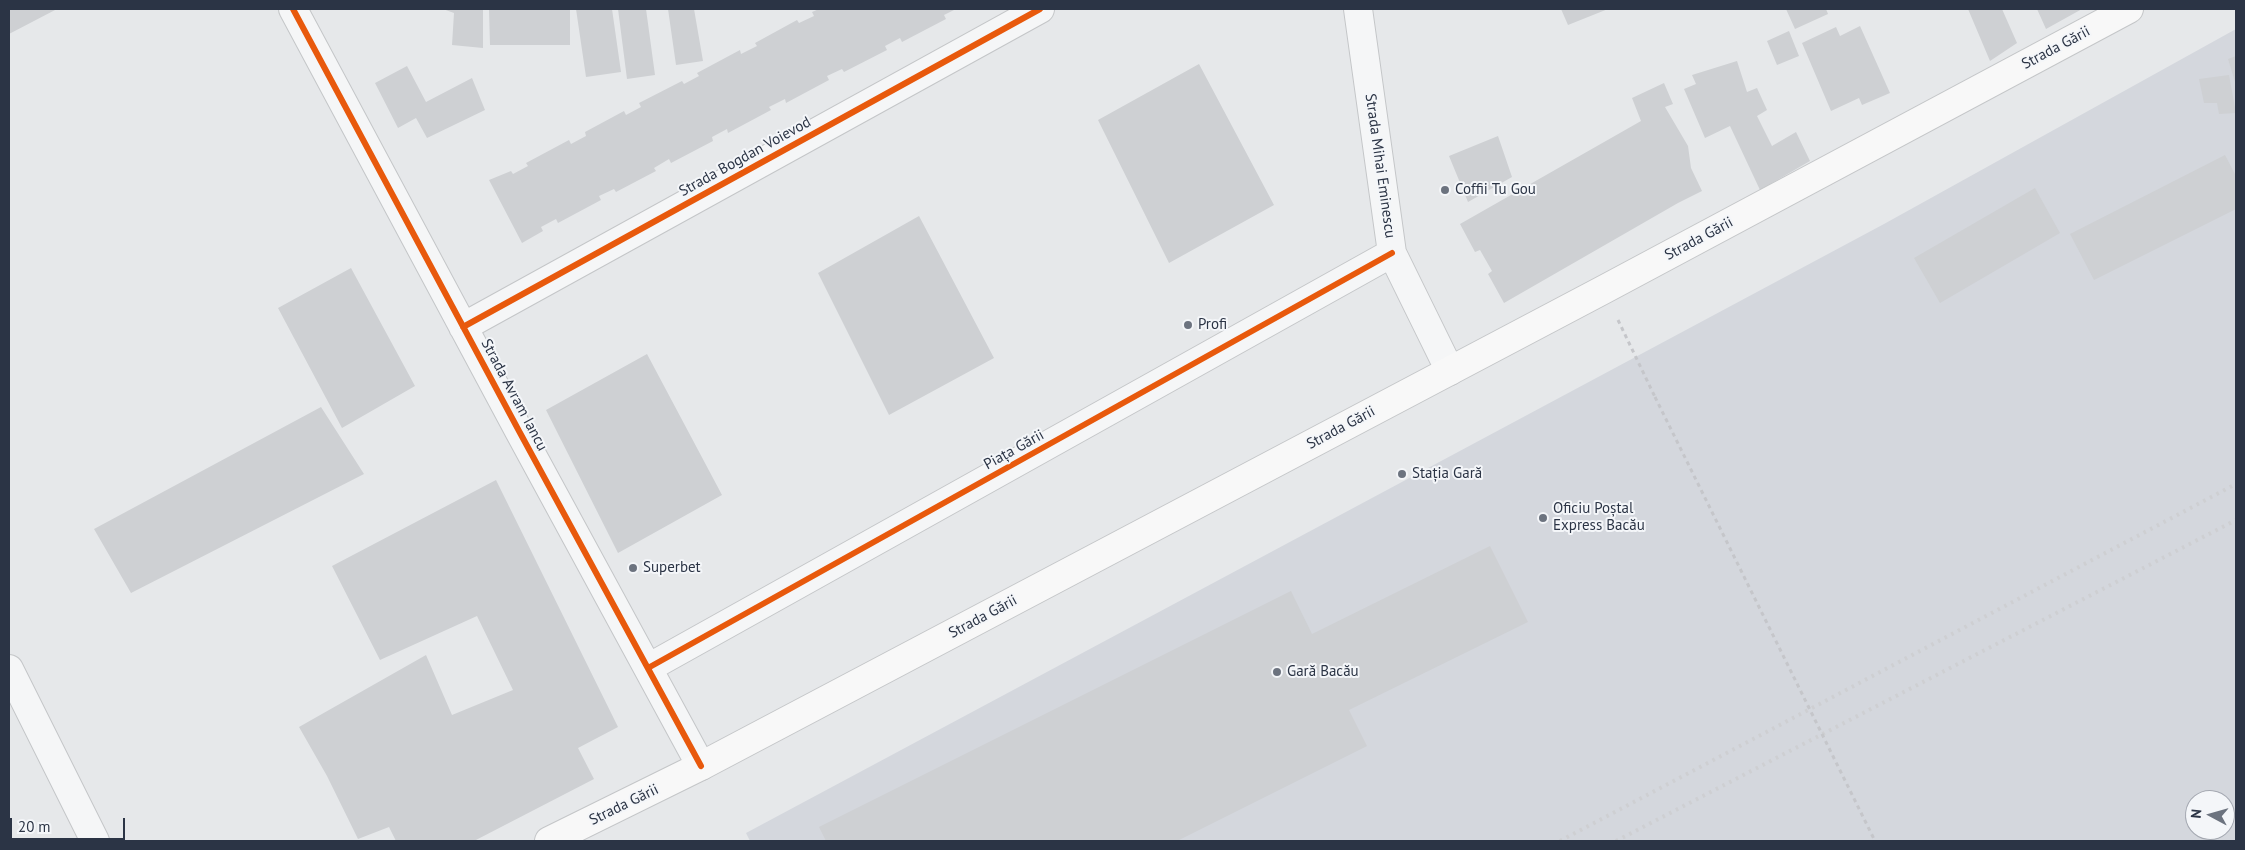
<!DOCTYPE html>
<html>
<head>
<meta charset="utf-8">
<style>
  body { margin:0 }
  #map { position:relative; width:2245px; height:850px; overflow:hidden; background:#e6e8ea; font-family:"PT Sans",sans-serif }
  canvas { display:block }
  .frame { position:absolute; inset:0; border:10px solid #2b3445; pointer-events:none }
  .north { position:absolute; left:2185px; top:790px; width:50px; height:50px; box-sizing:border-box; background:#f4f6f9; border:1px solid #a4a8b1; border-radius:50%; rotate:276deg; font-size:14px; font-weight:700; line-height:20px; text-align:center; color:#2b3445 }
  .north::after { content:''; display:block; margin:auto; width:18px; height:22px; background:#6c737f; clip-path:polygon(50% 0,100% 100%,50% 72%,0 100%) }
  .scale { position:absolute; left:10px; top:818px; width:115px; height:22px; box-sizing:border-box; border:2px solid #2b3445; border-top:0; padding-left:6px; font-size:15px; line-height:18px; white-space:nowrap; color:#2b3445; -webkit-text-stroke:4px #f4f6f9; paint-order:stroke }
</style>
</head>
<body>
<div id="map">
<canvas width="2245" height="850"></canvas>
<div class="frame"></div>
<div class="north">N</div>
<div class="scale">20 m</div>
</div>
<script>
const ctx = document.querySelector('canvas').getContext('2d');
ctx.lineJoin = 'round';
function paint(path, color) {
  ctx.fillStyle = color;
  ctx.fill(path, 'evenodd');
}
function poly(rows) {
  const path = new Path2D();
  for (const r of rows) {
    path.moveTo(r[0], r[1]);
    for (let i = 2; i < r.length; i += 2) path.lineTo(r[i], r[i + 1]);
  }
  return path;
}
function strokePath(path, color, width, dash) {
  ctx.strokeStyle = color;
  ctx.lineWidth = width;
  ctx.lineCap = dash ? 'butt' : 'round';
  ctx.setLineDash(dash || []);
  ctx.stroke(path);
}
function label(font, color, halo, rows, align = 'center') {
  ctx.font = font + ' "PT Sans",sans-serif';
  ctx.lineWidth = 4;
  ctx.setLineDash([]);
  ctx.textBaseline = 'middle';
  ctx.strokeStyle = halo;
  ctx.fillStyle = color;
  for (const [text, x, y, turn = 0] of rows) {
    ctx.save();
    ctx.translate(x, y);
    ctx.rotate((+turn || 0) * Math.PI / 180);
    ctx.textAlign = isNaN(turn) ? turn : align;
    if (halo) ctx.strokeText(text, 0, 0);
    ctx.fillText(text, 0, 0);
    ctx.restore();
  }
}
const built = poly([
  [2236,29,2236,841,750,841,746,833,1884,224],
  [2195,800,2225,800,2225,830,2195,830]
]);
const building = poly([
  [9,9,57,9,9,34],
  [443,9,483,9,483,48,452,45,454,13],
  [489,9,570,9,570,45,490,45],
  [576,9,612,9,621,72,586,77],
  [618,9,646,9,655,75,627,79],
  [668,9,694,9,703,61,676,65],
  [819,9,956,9,944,15,946,19,902,42,900,38,885,46,887,50,844,72,842,69,827,76,829,80,786,103,785,99,769,107,771,110,728,133,727,129,712,137,713,141,671,163,669,159,654,168,656,171,616,192,614,189,599,196,601,200,558,223,556,219,541,227,543,231,522,243,489,180,511,171,513,174,528,166,526,163,569,140,571,144,586,136,585,132,624,111,626,115,641,107,639,103,682,81,684,84,699,76,697,73,740,50,741,54,757,46,755,43,797,20,799,23,814,16,812,12],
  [1561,9,1608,9,1568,25],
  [1786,9,1826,9,1828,14,1795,29],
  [1968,9,2002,9,2017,43,1990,61],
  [2037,9,2082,9,2046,29],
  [1860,26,1890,93,1862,105,1859,98,1831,111,1802,43,1836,27,1840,36],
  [1789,31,1799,56,1777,65,1767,41],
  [2236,56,2236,85,2228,59],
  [1737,61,1747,92,1757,88,1767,110,1757,116,1772,146,1796,132,1810,161,1760,190,1730,126,1705,138,1684,89,1696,84,1692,75],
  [1199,64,1274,205,1169,263,1098,120],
  [407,66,426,102,472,78,485,110,427,138,416,118,398,128,375,83],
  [2229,75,2236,113,2219,114,2217,103,2204,103,2199,79],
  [1664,83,1673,104,1665,107,1688,146,1691,168,1702,191,1678,203,1504,303,1488,274,1492,271,1480,250,1475,252,1460,224,1641,121,1632,98],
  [1498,136,1512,177,1468,202,1449,156],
  [2225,155,2236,176,2236,209,2094,280,2070,234],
  [2035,188,2060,233,1940,303,1914,258],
  [919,216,994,358,889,415,818,273],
  [351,268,415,386,342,428,278,308],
  [647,354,722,495,618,553,546,410],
  [321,407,364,474,131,593,94,529],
  [496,480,618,727,578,748,594,779,474,841,396,841,389,827,358,839,327,776,299,727,426,655,452,715,513,690,477,616,380,660,332,566],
  [1490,546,1528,622,1349,710,1367,746,1177,841,826,841,819,827,1291,591,1312,634]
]);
const path = poly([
  [1618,320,1655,397]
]);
const street = poly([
  [293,9,519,431,701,766],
  [1358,9,1392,253,1450,371],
  [463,327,1040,9],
  [648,668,1392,253],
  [9,669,95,841]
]);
const secondary = poly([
  [549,841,701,766,1603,290,2129,9]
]);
const rail = poly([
  [1560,841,2236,484],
  [1616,841,2236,520]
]);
const pathBridge = poly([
  [1655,397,1875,841]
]);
const cycleway = poly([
  [293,9,519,431,701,766],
  [463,327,1040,9],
  [648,668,1392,253]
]);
const markers = [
  [1445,190,5,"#6c737f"],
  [1188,325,5,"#6c737f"],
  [1402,474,5,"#6c737f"],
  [1543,518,5,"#6c737f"],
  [633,568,5,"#6c737f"],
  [1277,672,5,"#6c737f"]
];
const streetNames = [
  ["Strada Gării",2056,48,-28],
  ["Strada Bogdan Voievod",745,157,-29],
  ["Strada Mihai Eminescu",1380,166,82],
  ["Strada Gării",1699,239,-28],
  ["Strada Avram Iancu",514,395,62],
  ["Strada Gării",1341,428,-28],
  ["Piața Gării",1014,450,-29],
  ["Strada Gării",983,617,-28],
  ["Strada Gării",624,805,-26]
];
const poiNames = [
  ["Coffii Tu Gou",1455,190],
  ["Profi",1198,325],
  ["Stația Gară",1412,474],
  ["Oficiu Poștal",1553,509],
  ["Express Bacău",1553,526],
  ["Superbet",643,568],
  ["Gară Bacău",1287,672]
];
paint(built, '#d4d7dd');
paint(building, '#ced0d3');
strokePath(street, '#c4c6c8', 30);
strokePath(secondary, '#c4c6c8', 30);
strokePath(path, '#c5c6ca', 3, [4, 4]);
strokePath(street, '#f5f6f7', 28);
strokePath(secondary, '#f8f8f8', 28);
strokePath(rail, '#cecfd2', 4, [2.5, 5]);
strokePath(pathBridge, '#c5c6ca', 3, [4, 4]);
strokePath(cycleway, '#e8590c', 6);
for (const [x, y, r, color] of markers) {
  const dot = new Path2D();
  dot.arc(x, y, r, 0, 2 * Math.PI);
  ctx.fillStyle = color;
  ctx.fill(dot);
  strokePath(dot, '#f4f6f9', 2);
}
label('15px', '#2b3445', '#f4f6f9', streetNames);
label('15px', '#2b3445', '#f4f6f9', poiNames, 'left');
</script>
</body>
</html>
